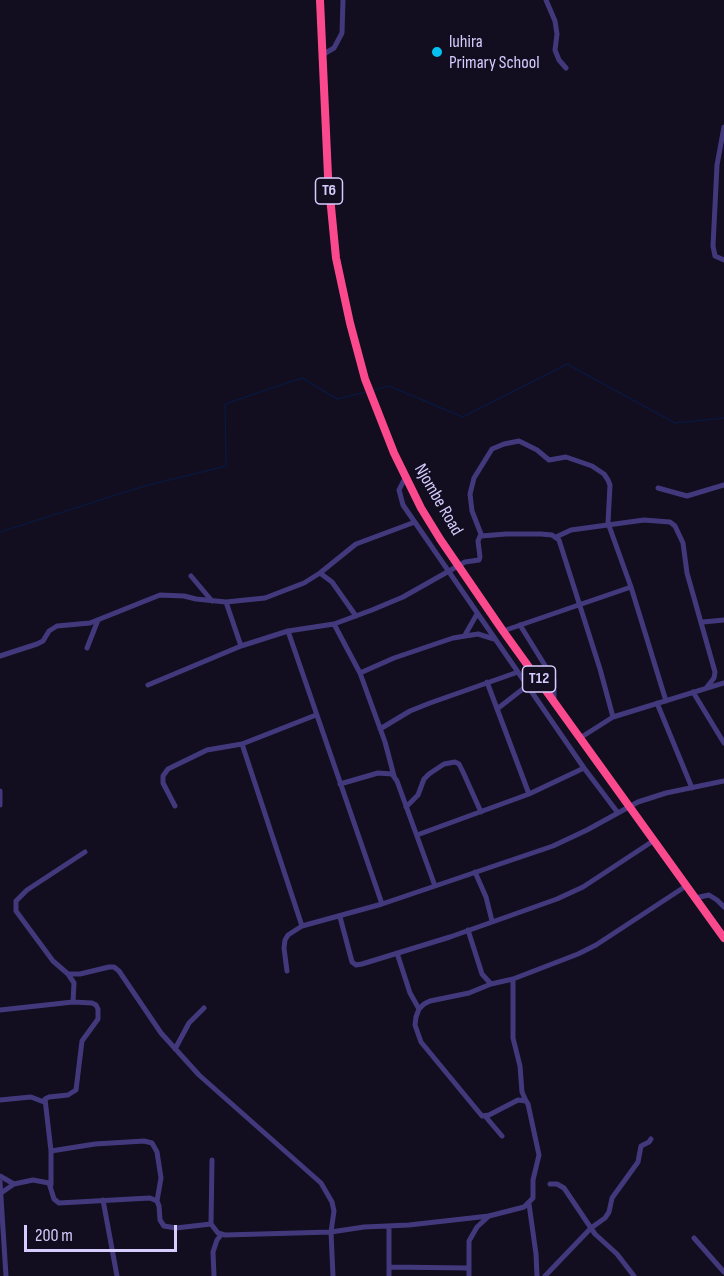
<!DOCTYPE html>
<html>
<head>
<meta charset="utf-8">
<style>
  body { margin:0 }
  #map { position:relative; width:724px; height:1276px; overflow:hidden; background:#120d1f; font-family:"Sofia Sans Condensed",sans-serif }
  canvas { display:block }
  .scale { position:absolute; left:24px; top:1225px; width:153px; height:27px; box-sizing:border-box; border:3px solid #d7ccfe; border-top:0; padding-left:8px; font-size:18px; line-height:21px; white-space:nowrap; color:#d7ccfe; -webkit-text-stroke:4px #120d1f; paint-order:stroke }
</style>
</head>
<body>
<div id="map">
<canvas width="724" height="1276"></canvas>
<div class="scale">200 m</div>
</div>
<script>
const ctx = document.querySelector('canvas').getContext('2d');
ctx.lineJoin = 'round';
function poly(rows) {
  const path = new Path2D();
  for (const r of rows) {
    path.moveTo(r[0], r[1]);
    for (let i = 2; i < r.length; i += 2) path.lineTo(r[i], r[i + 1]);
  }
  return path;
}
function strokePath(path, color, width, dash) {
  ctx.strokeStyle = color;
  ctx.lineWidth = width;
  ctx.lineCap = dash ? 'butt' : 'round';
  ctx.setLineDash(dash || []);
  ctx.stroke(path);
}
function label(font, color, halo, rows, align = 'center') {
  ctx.font = font + ' "Sofia Sans Condensed",sans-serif';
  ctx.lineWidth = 5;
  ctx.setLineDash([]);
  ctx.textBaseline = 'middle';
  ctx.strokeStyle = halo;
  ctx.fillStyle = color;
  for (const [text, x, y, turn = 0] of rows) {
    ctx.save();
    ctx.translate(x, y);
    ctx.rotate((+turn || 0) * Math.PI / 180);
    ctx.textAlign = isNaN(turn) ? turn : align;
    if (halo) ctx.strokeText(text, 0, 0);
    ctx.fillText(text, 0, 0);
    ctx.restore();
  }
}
const stream = poly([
  [374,390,389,386,463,417,567,364,675,423,724,418],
  [0,532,141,487,226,466,225,404,302,378,337,399,366,392]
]);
const minor = poly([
  [546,0,555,21,557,34,555,50,559,60,566,68],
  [322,55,334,48,342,33,343,0],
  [724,127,717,165,713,246,715,256,724,260],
  [405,478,399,490,403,505,584,768,618,813],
  [658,488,687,496,724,485],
  [481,536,506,534,541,534,552,535,559,540,600,669,613,717],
  [556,537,571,530,644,520,670,522,675,526,683,543,687,573,715,672,714,678,707,687],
  [320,573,332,582,356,616],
  [191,576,212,601],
  [226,602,241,646],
  [703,622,724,620],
  [334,624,360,673,385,742,394,776],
  [520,625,554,680,554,701],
  [288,631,382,904],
  [503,631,631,587],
  [465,635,477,614],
  [87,648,98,620],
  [0,656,37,644,43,641,49,631,57,626,90,623,160,595,184,596,196,599,226,602,265,598,304,583,320,573,356,544,415,522],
  [360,673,394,658,453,638,478,634,494,639],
  [487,682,529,794],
  [148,685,241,646,288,631,334,624,372,610,403,597,465,562,479,560,480,557,478,541,481,534,472,511,470,494,474,478,492,449,504,444,519,441,537,450,549,460,566,457,592,466,604,474,608,480,610,485,608,523,631,587,666,701],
  [693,692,724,743],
  [657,703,692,788],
  [497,709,528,685],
  [380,729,410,711,430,703,518,672],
  [580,738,613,717,724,683],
  [340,784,378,773,392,774,397,781,435,886],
  [0,805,0,791],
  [175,806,163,783,163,776,168,769,207,750,242,744],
  [406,807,418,795,424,779,429,774,444,764,455,762,459,764,463,772,481,812],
  [417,835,529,794,584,768],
  [85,852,27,890,16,901,16,911,53,961,68,974,80,974,109,967,114,967,119,971,161,1033,199,1075,321,1183,332,1202,334,1211,331,1232,333,1276],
  [475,872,486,897,492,921],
  [695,898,709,895,717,900,724,907],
  [340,917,352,962,356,965,362,964,450,937,557,899,583,887,653,841],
  [302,926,242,744,316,715],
  [468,930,482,974,491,984,513,979,578,954,596,945,686,886],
  [397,953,410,993,419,1009],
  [287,971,284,948,285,940,288,935,302,926,382,904,553,846,587,830,638,802,666,793,724,781],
  [68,974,74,983,73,1002],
  [513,979,513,1038,520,1066,522,1092,526,1101],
  [0,1010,73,1002,92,1003,96,1005,98,1009,98,1019,82,1041,76,1090,68,1095,49,1097,45,1099,51,1151,51,1185],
  [175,1049,189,1023,204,1008],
  [0,1100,31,1097,44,1102],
  [485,1116,502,1136],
  [51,1151,95,1144,144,1141,152,1143,157,1152,161,1178,157,1201],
  [0,1176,14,1184],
  [0,1182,6,1276],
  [550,1184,557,1184,564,1188,595,1234,617,1254,634,1276],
  [1,1193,14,1184,33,1180,49,1183,54,1199,59,1203,150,1198,157,1201,159,1206,160,1220,164,1226,176,1228,211,1224,218,1233,225,1235,331,1232,364,1227,409,1225,489,1216,524,1207,533,1198,533,1180,539,1155,528,1104,526,1101,518,1100,489,1115,482,1116,421,1042,415,1025,416,1017,419,1009,424,1004,430,1001,469,993,491,984],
  [103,1200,117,1276],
  [529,1204,536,1254,537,1276],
  [211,1224,212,1160],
  [389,1226,389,1276],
  [694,1238,724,1272],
  [389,1267,468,1268],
  [214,1276,213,1252,217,1240,221,1235],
  [469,1276,469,1241,477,1227,489,1216],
  [545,1276,591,1228,605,1218,609,1212,612,1198,638,1162,641,1146,649,1142,651,1139]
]);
const highway = poly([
  [320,0,328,176,336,258,350,323,365,379,394,453,421,508,440,539,503,631,724,938]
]);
const markers = [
  [437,52,6,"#06c1f0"]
];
const shields = [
  [329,191,27],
  [539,679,33]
];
const shieldNames = [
  ["T6",329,191],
  ["T12",539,679]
];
const poiNames = [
  ["luhira",449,42],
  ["Primary School",449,63]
];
const streetNames = [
  ["Njombe Road",438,500,60]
];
strokePath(stream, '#0a173b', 1.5);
strokePath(minor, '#42397d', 5);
strokePath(highway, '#fa4a8d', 8);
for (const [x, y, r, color] of markers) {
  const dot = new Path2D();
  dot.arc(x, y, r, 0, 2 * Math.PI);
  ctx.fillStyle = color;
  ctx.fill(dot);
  strokePath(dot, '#120d1f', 2);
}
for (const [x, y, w] of shields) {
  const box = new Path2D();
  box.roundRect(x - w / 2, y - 13, w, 26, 4.5);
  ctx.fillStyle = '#120d1f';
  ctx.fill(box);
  strokePath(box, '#d7ccfe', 1.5);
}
label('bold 16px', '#d7ccfe', null, shieldNames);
label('18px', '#d7ccfe', '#120d1f', poiNames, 'left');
label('18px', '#d7ccfe', '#120d1f', streetNames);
</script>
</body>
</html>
